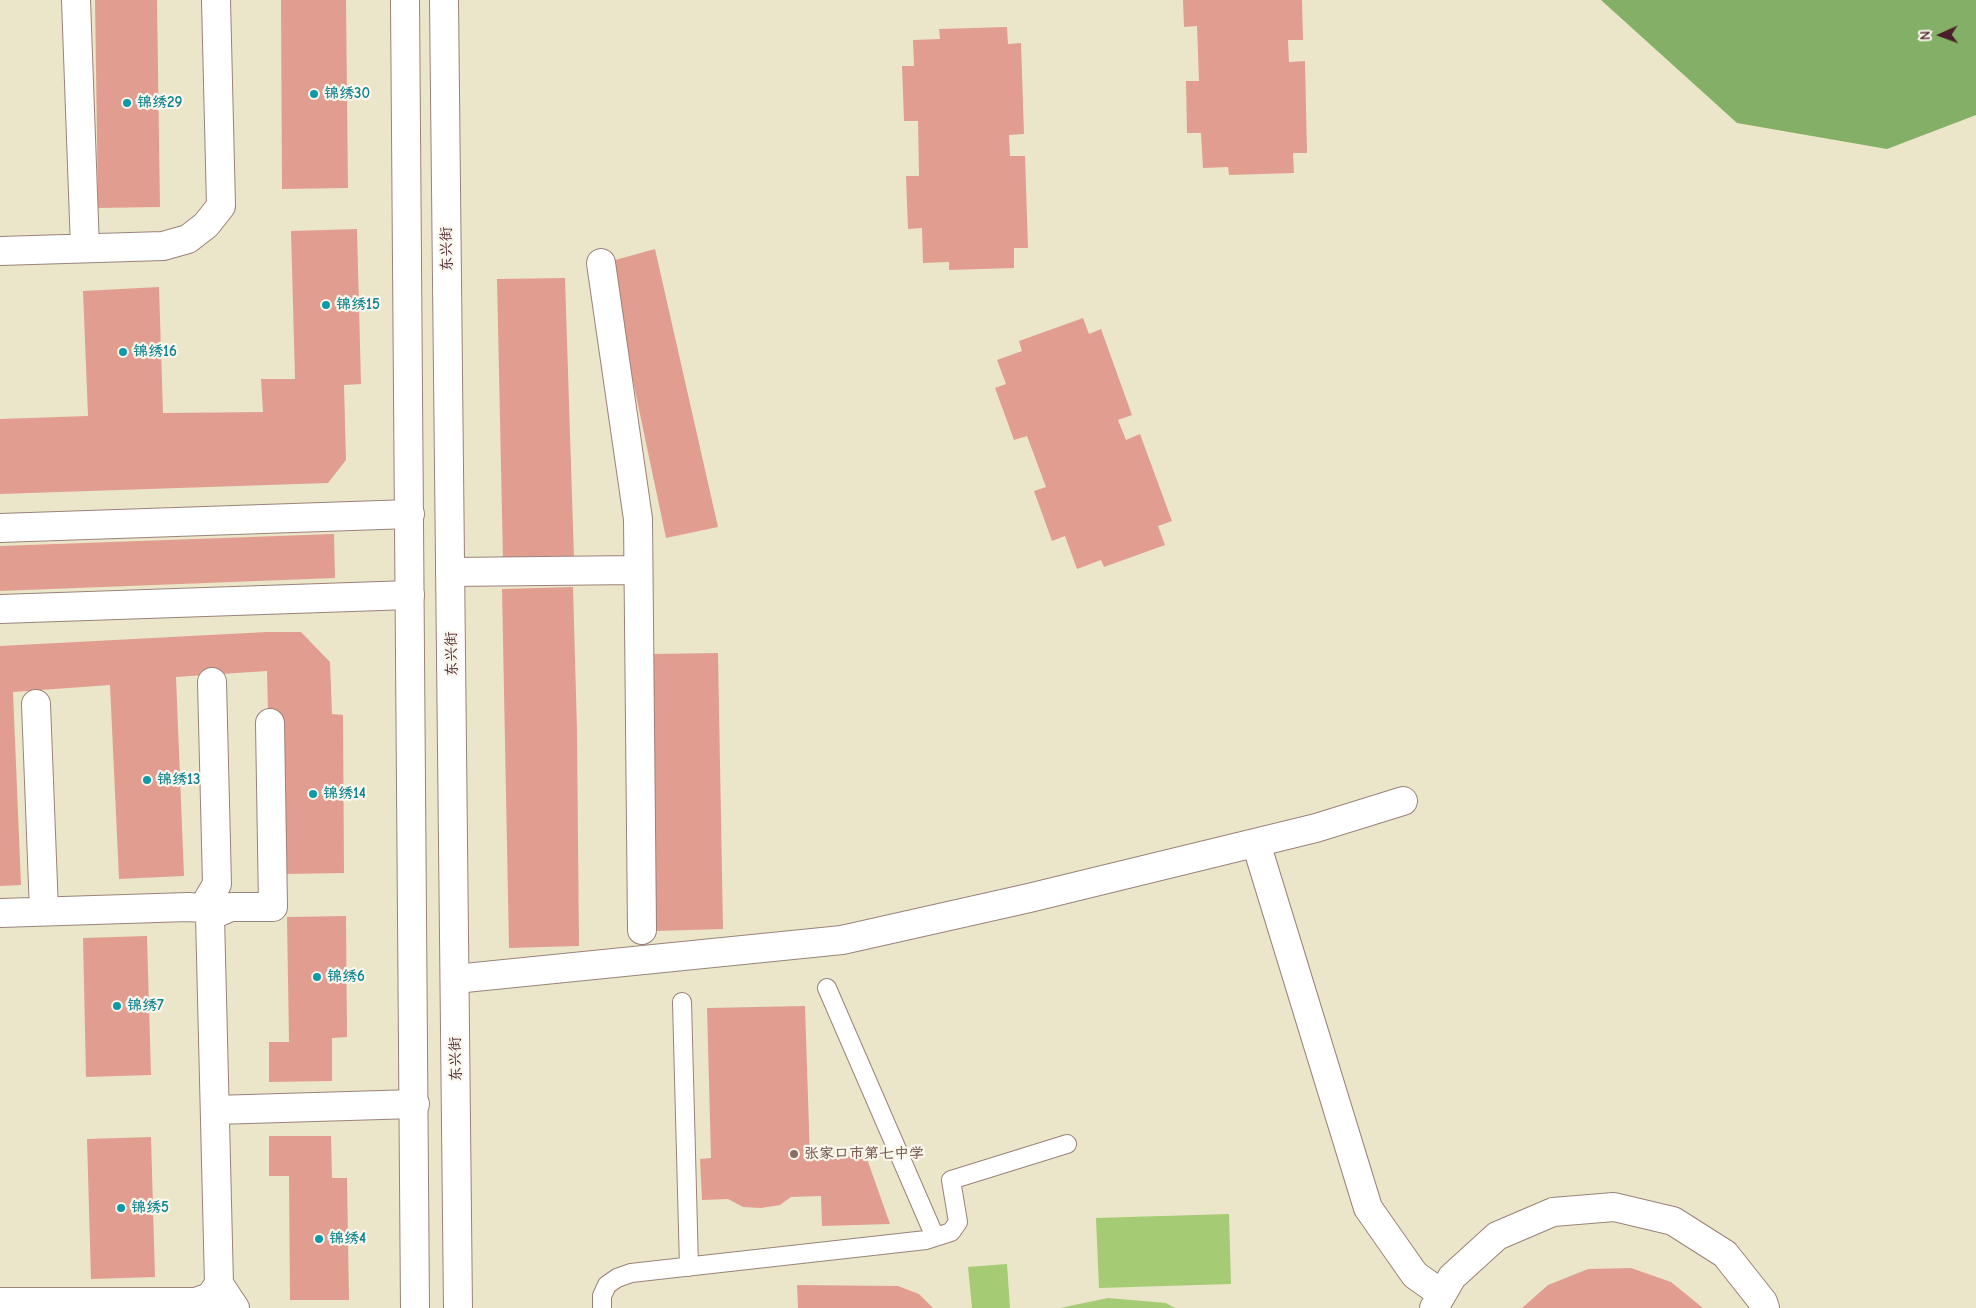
<!DOCTYPE html>
<html>
<head>
<meta charset="utf-8">
<style>
  body { margin:0 }
  #map { position:relative; width:1976px; height:1308px; overflow:hidden; background:#ebe6c9; font-family:"Comic Neue",sans-serif }
  canvas { display:block }
  .north { position:absolute; left:1916px; top:10px; width:50px; height:50px; -webkit-text-stroke:4px #fbf7ec; paint-order:stroke; rotate:268deg; font-size:14px; font-weight:700; line-height:20px; text-align:center; color:#4a1f2b }
  .north::after { content:''; display:block; margin:auto; width:18px; height:22px; background:#4a1f2b; clip-path:polygon(50% 0,100% 100%,50% 72%,0 100%) }
</style>
</head>
<body>
<div id="map">
<canvas width="1976" height="1308"></canvas>
<div class="north">N</div>
</div>
<script>
const ctx = document.querySelector('canvas').getContext('2d');
ctx.lineJoin = 'round';
function paint(path, color) {
  ctx.fillStyle = color;
  ctx.fill(path, 'evenodd');
}
function poly(rows) {
  const path = new Path2D();
  for (const r of rows) {
    path.moveTo(r[0], r[1]);
    for (let i = 2; i < r.length; i += 2) path.lineTo(r[i], r[i + 1]);
  }
  return path;
}
function strokePath(path, color, width, dash) {
  ctx.strokeStyle = color;
  ctx.lineWidth = width;
  ctx.lineCap = dash ? 'butt' : 'round';
  ctx.setLineDash(dash || []);
  ctx.stroke(path);
}
function label(font, color, halo, rows, align = 'center') {
  ctx.font = font + ' "Comic Neue","LXGW WenKai TC",sans-serif';
  ctx.lineWidth = 4.5;
  ctx.setLineDash([]);
  ctx.textBaseline = 'middle';
  ctx.strokeStyle = halo;
  ctx.fillStyle = color;
  for (const [text, x, y, turn = 0] of rows) {
    ctx.save();
    ctx.translate(x, y);
    ctx.rotate((+turn || 0) * Math.PI / 180);
    ctx.textAlign = isNaN(turn) ? turn : align;
    if (halo) ctx.strokeText(text, 0, 0);
    ctx.fillText(text, 0, 0);
    ctx.restore();
  }
}
const green = poly([
  [1229,1214,1231,1284,1099,1288,1096,1218],
  [1007,1264,1010,1308,972,1308,968,1267],
  [1108,1298,1166,1303,1175,1308,1060,1308]
]);
const forest = poly([
  [1601,0,1976,0,1976,115,1887,149,1737,123]
]);
const building = poly([
  [95,0,157,0,160,207,98,208],
  [281,0,346,0,348,188,282,189],
  [1183,0,1302,0,1303,40,1288,40,1289,62,1305,61,1307,153,1293,153,1294,173,1229,175,1228,167,1203,168,1201,133,1187,133,1186,81,1199,81,1197,26,1184,27],
  [1007,27,1008,44,1021,43,1024,134,1009,135,1010,156,1025,156,1028,248,1014,248,1014,268,949,270,949,262,923,263,922,228,908,229,906,176,919,176,918,121,904,121,902,66,914,66,913,40,940,39,939,29],
  [357,229,361,384,344,385,346,460,328,483,0,494,0,419,88,416,83,291,159,287,163,413,263,412,261,379,295,379,291,231],
  [655,249,718,527,666,538,608,262],
  [565,278,574,558,503,560,497,279],
  [1083,318,1089,334,1101,329,1132,415,1118,420,1126,440,1140,434,1172,521,1158,526,1165,545,1104,567,1101,560,1077,569,1065,536,1052,541,1034,491,1046,487,1027,436,1014,440,995,388,1006,384,997,360,1022,351,1019,341],
  [334,534,335,578,0,591,0,546],
  [573,587,577,731,579,946,509,948,502,589],
  [267,632,301,632,330,662,332,714,343,715,344,873,286,874,268,714,267,671,176,677,184,876,119,879,110,685,13,692,21,885,0,886,0,646],
  [718,653,723,929,656,931,650,654],
  [346,916,347,1037,332,1038,332,1081,269,1082,269,1042,289,1042,287,917],
  [147,936,151,1075,86,1077,83,938],
  [805,1006,810,1158,866,1156,890,1224,822,1226,821,1196,791,1197,780,1205,761,1208,743,1207,728,1199,702,1200,700,1159,711,1158,707,1008],
  [269,1136,331,1136,332,1178,347,1178,349,1300,290,1300,289,1176,269,1176],
  [151,1137,155,1277,91,1279,87,1139],
  [1631,1268,1671,1282,1703,1308,1522,1308,1548,1285,1588,1269],
  [797,1285,898,1286,919,1294,933,1308,798,1308]
]);
const lane = poly([
  [827,988,935,1237],
  [682,1002,689,1267],
  [602,1308,602,1296,607,1285,617,1278,631,1273,926,1240,951,1232,958,1222,951,1180,1067,1144]
]);
const street = poly([
  [76,0,85,248],
  [0,251,163,246,188,239,206,225,221,206,216,0],
  [601,263,638,519,642,930],
  [0,528,410,514],
  [450,572,638,570],
  [0,609,410,595],
  [36,704,44,911],
  [1256,843,1368,1208,1415,1275,1442,1294],
  [203,908,217,884,212,682],
  [0,913,188,907,203,908,210,916,219,1284,210,1297,196,1302,0,1302],
  [210,916,231,907,273,907,270,723],
  [455,979,842,940,1029,898,1316,828,1403,801],
  [215,1110,415,1104],
  [219,1284,235,1308],
  [1434,1308,1452,1277,1497,1236,1553,1212,1614,1207,1673,1221,1725,1254,1763,1302,1765,1308]
]);
const secondary = poly([
  [405,0,415,1308],
  [444,0,458,1308]
]);
const markers = [
  [314,94,5,"#0f9aa8"],
  [127,103,5,"#0f9aa8"],
  [326,305,5,"#0f9aa8"],
  [123,352,5,"#0f9aa8"],
  [147,780,5,"#0f9aa8"],
  [313,794,5,"#0f9aa8"],
  [317,977,5,"#0f9aa8"],
  [117,1006,5,"#0f9aa8"],
  [794,1154,5,"#8d6e63"],
  [121,1208,5,"#0f9aa8"],
  [319,1239,5,"#0f9aa8"]
];
const cultureNames = [
  ["锦绣30",324,94],
  ["锦绣29",137,103],
  ["锦绣15",336,305],
  ["锦绣16",133,352],
  ["锦绣13",157,780],
  ["锦绣14",323,794],
  ["锦绣6",327,977],
  ["锦绣7",127,1006],
  ["锦绣5",131,1208],
  ["锦绣4",329,1239]
];
const streetNames = [
  ["东兴街",447,249,-91],
  ["东兴街",452,654,-91],
  ["东兴街",456,1059,-91]
];
const educationNames = [
  ["张家口市第七中学",804,1154]
];
paint(green, '#a6cb75');
paint(forest, '#84af66');
paint(building, '#e19e90');
strokePath(lane, '#9a827a', 20);
strokePath(street, '#9a827a', 30);
strokePath(secondary, '#9a827a', 30);
strokePath(lane, '#fff', 18);
strokePath(street, '#fff', 28);
strokePath(secondary, '#fff', 28);
for (const [x, y, r, color] of markers) {
  const dot = new Path2D();
  dot.arc(x, y, r, 0, 2 * Math.PI);
  ctx.fillStyle = color;
  ctx.fill(dot);
  strokePath(dot, '#fbf7ec', 2);
}
label('bold 15px', '#0d838f', '#fbf7ec', cultureNames, 'left');
label('15px', '#4a1f2b', '#fbf7ec', streetNames);
label('bold 15px', '#785e54', '#fbf7ec', educationNames, 'left');
</script>
</body>
</html>
